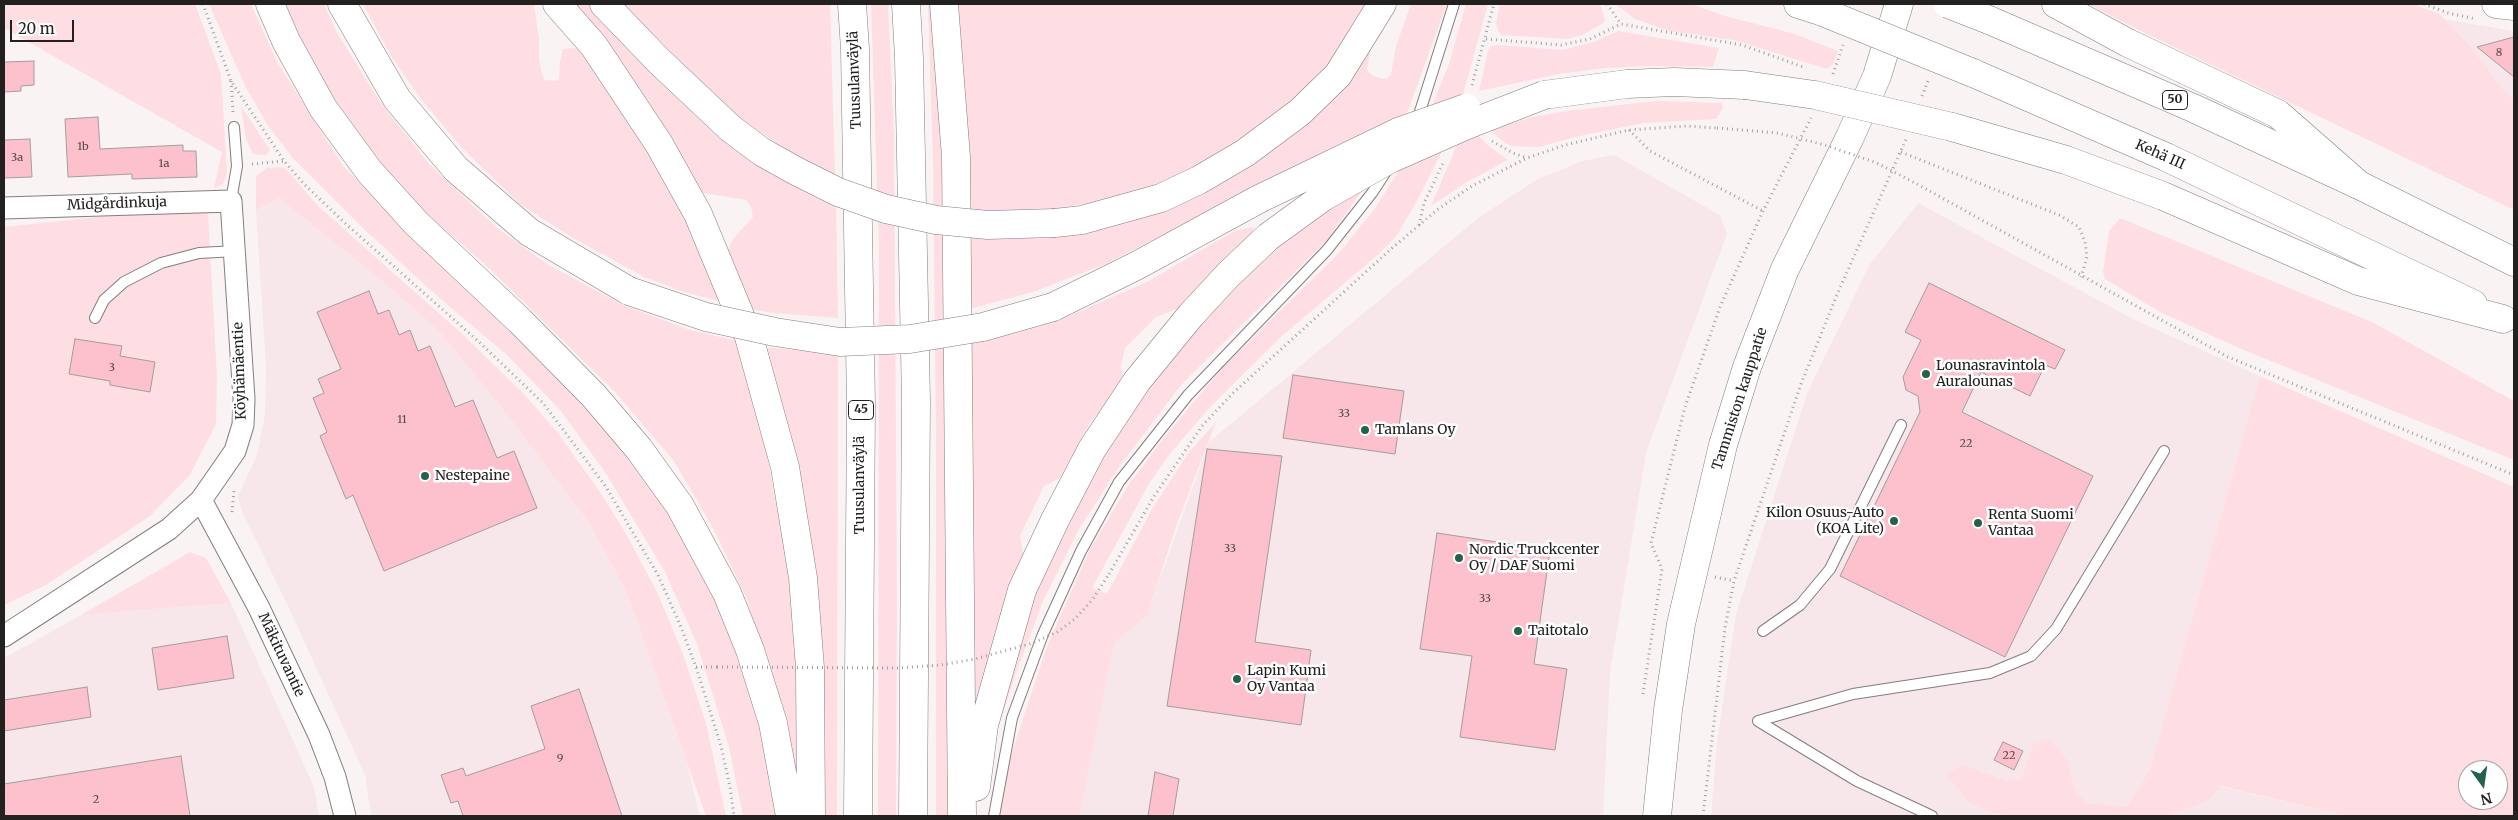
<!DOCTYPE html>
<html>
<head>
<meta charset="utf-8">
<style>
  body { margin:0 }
  #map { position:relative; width:2518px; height:820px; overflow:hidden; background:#faf3f4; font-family:Merriweather,serif }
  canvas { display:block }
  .frame { position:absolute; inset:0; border:5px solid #232020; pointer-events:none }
  .north { position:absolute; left:2458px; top:760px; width:50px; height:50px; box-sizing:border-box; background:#fff; border:1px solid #a7a6a6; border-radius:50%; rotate:166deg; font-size:14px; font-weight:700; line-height:20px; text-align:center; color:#232020 }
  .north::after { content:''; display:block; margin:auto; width:18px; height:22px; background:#24624e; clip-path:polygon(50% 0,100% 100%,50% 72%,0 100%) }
  .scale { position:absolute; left:10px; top:20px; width:64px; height:22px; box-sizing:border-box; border:2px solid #232020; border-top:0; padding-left:6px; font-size:15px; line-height:18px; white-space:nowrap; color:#232020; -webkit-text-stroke:4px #fff; paint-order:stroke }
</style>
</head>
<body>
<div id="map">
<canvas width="2518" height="820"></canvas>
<div class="frame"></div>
<div class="north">N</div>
<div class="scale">20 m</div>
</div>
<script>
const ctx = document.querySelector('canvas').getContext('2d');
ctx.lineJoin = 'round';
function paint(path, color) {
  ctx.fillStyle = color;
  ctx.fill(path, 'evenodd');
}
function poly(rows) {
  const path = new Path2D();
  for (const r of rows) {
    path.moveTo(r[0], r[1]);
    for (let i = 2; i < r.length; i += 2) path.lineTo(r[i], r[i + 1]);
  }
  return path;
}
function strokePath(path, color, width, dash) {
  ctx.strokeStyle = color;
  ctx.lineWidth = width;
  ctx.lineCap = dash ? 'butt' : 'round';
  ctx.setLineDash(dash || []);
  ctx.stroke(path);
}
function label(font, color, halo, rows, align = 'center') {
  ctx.font = font + ' Merriweather,serif';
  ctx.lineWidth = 5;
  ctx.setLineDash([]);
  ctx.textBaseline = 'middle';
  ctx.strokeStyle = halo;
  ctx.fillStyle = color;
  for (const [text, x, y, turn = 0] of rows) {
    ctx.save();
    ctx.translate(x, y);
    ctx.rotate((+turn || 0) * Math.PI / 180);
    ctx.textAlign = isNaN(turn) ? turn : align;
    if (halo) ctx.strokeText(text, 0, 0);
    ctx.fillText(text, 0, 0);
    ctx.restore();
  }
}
const built = poly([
  [2431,17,2514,31,2514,105],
  [1614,155,1720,215,1727,234,1646,453,1610,673,1603,816,1045,816,1097,626,1147,614,1209,442,1478,218,1536,180,1582,161],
  [279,198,376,276,437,329,510,418,589,523,626,591,686,760,700,816,371,816,365,775,288,606,242,512,238,496,257,455,265,415,266,368,256,210],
  [1918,203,2135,320,2260,376,2150,770,2346,816,1711,816,1717,742,1736,614,1808,391,1870,264],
  [231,603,314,787,319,816,4,816,4,658,81,615]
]);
const green = poly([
  [4,4,195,4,221,74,227,173,223,184,214,188,222,152,4,28],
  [209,4,251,4,277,62,344,167,627,448,677,524,717,597,736,643,764,740,776,816,743,816,729,747,697,644,665,572,607,475,561,411,507,355,436,295,365,230,292,157,269,127,246,88],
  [285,4,324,4,336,31,380,102,429,164,496,227,547,264,623,305,690,330,738,341,758,407,789,572,795,625,802,808,783,712,746,597,713,528,674,461,614,391,490,269,424,211,384,167,329,91,293,26],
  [363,4,534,4,539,39,539,59,542,75,545,80,556,81,559,79,560,62,563,49,577,48,593,66,668,184,707,258,724,302,687,293,644,277,573,238,520,204,463,149,424,103,391,56],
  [572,4,589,4,668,89,702,122,730,145,813,196,836,206,838,318,773,313,750,309,727,252,733,239,753,217,751,207,746,200,704,193,692,185,657,116],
  [624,4,830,4,835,175,805,163,726,108],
  [871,4,888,4,894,136,897,598,896,816,878,816,879,246],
  [958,4,1374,4,1347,45,1304,92,1258,130,1208,161,1160,184,1121,198,1036,212,993,213,968,211],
  [1411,4,1447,4,1407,113,1339,144,1108,263,1033,292,969,309,969,237,1005,239,1066,234,1190,198,1218,185,1272,151,1309,119,1347,82,1370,52,1367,70,1373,76,1386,79,1391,74,1396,46],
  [1466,4,1488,4,1463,95,1432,106,1449,64],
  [1500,4,1600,4,1605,19,1602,24,1582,35,1568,39,1502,35,1498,31,1496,23],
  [1615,4,1691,4,1725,16,1795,34,1838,51,1833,64,1827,69,1734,40,1669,31,1635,19],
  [2088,4,2413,4,2440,14,2472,49,2508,96,2514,99,2514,210,2141,31],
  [928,5,935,9,946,174,949,609,948,816,936,816,936,438,933,164],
  [1618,31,1719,48,1713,67,1649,66,1606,68,1559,74,1479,91,1488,51,1491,46,1497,45,1563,50,1596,41],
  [1656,101,1722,103,1723,108,1716,119,1643,123,1575,137,1539,147,1512,146,1502,141,1491,130,1532,117,1566,111],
  [241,106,270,150,266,155,253,154,246,139],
  [1477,134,1489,146,1508,160,1467,182,1431,206,1459,140],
  [1444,147,1417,201,1397,235,1379,254,1283,335,1212,405,1172,451,1150,482,1092,588,1107,594,1152,509,1189,452,1216,422,1177,524,1147,615,1114,643,1079,816,999,816,1010,758,1046,649,1089,551,1129,484,1167,434,1222,368,1338,254,1374,210,1403,164],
  [280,167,286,169,318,206,460,332,524,394,558,433,600,492,628,537,658,594,683,654,706,723,726,816,706,816,626,591,589,523,510,418,437,329,376,276,279,198,256,210,256,176,267,168],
  [1366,185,1328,239,1181,385,1119,467,1079,529,1043,601,1016,673,998,729,1009,671,1027,614,1066,522,1117,431,1164,361,1231,285,1288,237],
  [208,212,217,377,216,424,190,475,150,516,46,585,4,605,4,227,115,215],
  [2120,218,2374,323,2514,401,2514,460,2239,348,2160,312,2105,279,2103,272,2109,231],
  [1254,227,1252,235,1183,307,1156,317,1125,348,1121,366,1124,380,1090,423,1060,478,1044,486,1020,536,1024,558,972,744,970,343,1011,334,1071,315,1149,281,1234,231],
  [763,347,838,354,837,816,824,816],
  [2260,376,2514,487,2514,816,2346,816,2221,786,2207,801,2166,816,2008,816,1990,812,1969,802,1947,775,1963,765,2007,781,2022,779,2033,744,2050,739,2066,759,2075,790,2086,803,2127,807,2150,770],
  [2468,770,2498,770,2498,800,2468,800],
  [190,552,206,558,231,603,81,615]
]);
const building = poly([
  [2514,37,2514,77,2477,47,2514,37],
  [34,61,34,85,21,86,21,91,4,92,4,62,34,61],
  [98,117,100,149,183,145,183,151,196,151,197,177,132,179,132,174,68,177,65,119,98,117],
  [30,139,32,177,4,178,4,140,30,139],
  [1929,283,2065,350,2055,369,2045,365,2030,396,1981,372,1962,412,2093,476,2005,657,1840,576,1920,412,1918,396,1906,390,1903,377,1921,340,1905,332,1929,283],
  [369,291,378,314,389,310,399,335,410,330,418,351,430,346,455,407,473,400,497,458,514,451,537,508,384,571,353,495,346,499,320,436,327,432,313,398,324,393,318,379,341,369,317,312,369,291],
  [75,339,122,346,120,356,155,362,150,392,110,385,110,381,69,374,75,339],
  [1293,375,1404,391,1395,454,1283,438,1293,375],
  [1207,449,1282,456,1255,642,1311,650,1301,725,1167,706,1207,449],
  [1437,533,1550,550,1534,664,1567,669,1555,750,1460,737,1472,656,1420,649,1437,533],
  [227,636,234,678,158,690,152,648,227,636],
  [87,687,91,717,4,731,4,700,87,687],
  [579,689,622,816,463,816,458,801,451,803,441,775,463,768,466,776,545,749,531,706,579,689],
  [2003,742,2023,751,2014,770,1994,760,2003,742],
  [181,756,190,816,4,816,4,784,181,756],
  [1155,772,1179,779,1173,816,1148,816,1155,772]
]);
const path = poly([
  [203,4,231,81,284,161,304,184,346,224,477,340,543,403,606,487,658,575,681,627,696,667,721,746,730,787,734,816],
  [1607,4,1621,24],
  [2424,4,2448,13,2476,19],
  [1486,39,1561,45,1590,39,1621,24,1742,45,1806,68],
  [1833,74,1843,45],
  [231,81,233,112],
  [1472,85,1494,4],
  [1922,96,1928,81],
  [1629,130,1650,151,1763,211],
  [1492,141,1513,153,1527,158],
  [1901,152,2059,215,2079,227,2085,242,2087,257,2081,277],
  [252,164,284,161],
  [1917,184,2228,357,2514,475],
  [1419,225,1424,203,1444,161],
  [232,512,234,491],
  [1109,574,1153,498,1202,426,1232,394,1391,249,1437,210,1472,186,1527,158,1565,145,1629,130,1686,126,1717,128],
  [1715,577,1734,581],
  [696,667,717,667],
  [1643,694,1662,569,1651,543,1685,407,1720,307,1763,211,1811,118],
  [1703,816,1725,628,1734,581,1801,384,1836,297,1906,139]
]);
const service = poly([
  [1417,121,1454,4],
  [231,201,237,166,234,127],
  [95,318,104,300,124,282,161,263,199,253,236,251],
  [1763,631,1800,605,1830,569,1901,425],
  [1758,721,1853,694,1990,673,2031,656,2056,629,2164,451],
  [1758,721,1857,781,1932,816],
  [994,816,1012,718,1043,634,1081,551,1119,482,1188,395,1327,250,1372,193,1387,170]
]);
const minor = poly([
  [4,208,231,201,244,399,243,425,235,451,201,500,169,529,4,636],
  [201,500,259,608,319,735,335,777,345,816]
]);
const secondary = poly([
  [2496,4,2514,6],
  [1657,816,1668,710,1681,624,1723,445,1747,367,1785,269,1850,137,1877,76,1899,4]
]);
const trunk = poly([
  [1798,4,1823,12],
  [1989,20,2193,108,2359,185,2514,262],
  [1973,73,2166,157,2473,304]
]);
const motorway = poly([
  [270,4,286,41,323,108,369,171,416,223,520,321,594,396,639,449,680,506,727,593,750,650,773,723,790,816],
  [342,4,397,99,456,169,529,232,629,291],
  [557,4,594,46,659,144,698,214,749,337,785,467,803,578,810,668,811,816],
  [604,4,659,61,730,128],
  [852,4,855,49,861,406,858,816],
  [906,4,909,58,916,401,913,816],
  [944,4,956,157,962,816],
  [2056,4,2128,43,2278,114,2359,185],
  [1544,95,1627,84,1674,82,1745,85],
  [1952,127,2066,160,2163,196,2358,281,2503,319],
  [1055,223,1082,220,1161,198,1199,180,1245,153,1300,112,1338,75,1382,4],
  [1053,307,1136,266,1259,199],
  [976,787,984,725,1022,590,1055,520,1092,449,1137,381,1191,315,1228,275,1268,237]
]);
const pathBridge = poly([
  [1717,128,1778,133,1825,145,1877,163,1917,184],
  [717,667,898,668,941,665,975,659,1033,643,1057,632,1075,619,1093,599,1109,574]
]);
const trunkBridge = poly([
  [1948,4,1989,20],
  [1823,12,1973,73]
]);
const motorwayBridge = poly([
  [1745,85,1815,95,1952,127],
  [730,128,762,152,796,171,838,192,886,209,936,220,988,225,1055,223],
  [1259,199,1398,132,1466,108],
  [1268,237,1323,197,1390,159,1467,125,1544,95],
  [629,291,706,317,775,332,840,342,910,339,983,327,1053,307]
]);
const markers = [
  [1926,374,5,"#24624e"],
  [1365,430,5,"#24624e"],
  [425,476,5,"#24624e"],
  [1894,521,5,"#24624e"],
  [1978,523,5,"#24624e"],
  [1459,558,5,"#24624e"],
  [1518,631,5,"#24624e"],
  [1237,679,5,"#24624e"]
];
const numberNames = [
  ["8",2499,53],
  ["1b",83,147],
  ["3a",17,158],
  ["1a",164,164],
  ["3",112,368],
  ["33",1344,414],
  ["11",402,420],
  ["22",1966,444],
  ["33",1230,549],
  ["33",1485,599],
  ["22",2009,756],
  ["9",560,759],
  ["2",96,800]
];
const shields = [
  [2175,100,25],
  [861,410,25]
];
const shieldNames = [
  ["50",2175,100],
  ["45",861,410]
];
const streetNames = [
  ["Tuusulanväylä",855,80,-92],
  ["Kehä III",2160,155,24],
  ["Midgårdinkuja",117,204,-2],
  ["Köyhämäentie",240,371,-92],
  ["Tammiston kauppatie",1740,399,-72],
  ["Tuusulanväylä",860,485,-90],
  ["Mäkituvantie",281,655,65]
];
const poiNames = [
  ["Lounasravintola",1936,366],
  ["Auralounas",1936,382],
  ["Tamlans Oy",1375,430],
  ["Nestepaine",435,476],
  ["Kilon Osuus-Auto",1884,513,"right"],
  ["(KOA Lite)",1884,529,"right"],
  ["Renta Suomi",1988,515],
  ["Vantaa",1988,531],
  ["Nordic Truckcenter",1469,550],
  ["Oy / DAF Suomi",1469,566],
  ["Taitotalo",1528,631],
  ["Lapin Kumi",1247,671],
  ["Oy Vantaa",1247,687]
];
paint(built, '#f8e7ea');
paint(green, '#fedee3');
paint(building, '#fcc1cc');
strokePath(building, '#a49d9e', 1);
strokePath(service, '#847d7e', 12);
strokePath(minor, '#847d7e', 23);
strokePath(secondary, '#847d7e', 29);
strokePath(trunk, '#847d7e', 29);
strokePath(motorway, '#847d7e', 29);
strokePath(path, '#a39e9f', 3, [1, 4]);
strokePath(service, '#fff', 10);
strokePath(minor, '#fff', 21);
strokePath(secondary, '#fff', 28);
strokePath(trunk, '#fff', 28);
strokePath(motorway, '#fff', 28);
strokePath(trunkBridge, '#847d7e', 29, []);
strokePath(motorwayBridge, '#847d7e', 29, []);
strokePath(pathBridge, '#a39e9f', 3, [1, 4]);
strokePath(trunkBridge, '#fff', 28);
strokePath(motorwayBridge, '#fff', 28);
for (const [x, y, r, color] of markers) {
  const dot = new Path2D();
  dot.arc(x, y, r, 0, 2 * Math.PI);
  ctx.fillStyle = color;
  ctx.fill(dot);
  strokePath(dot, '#fff', 2);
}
label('11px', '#59484b', null, numberNames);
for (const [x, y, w] of shields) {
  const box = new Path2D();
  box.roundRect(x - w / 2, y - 9.5, w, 19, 4);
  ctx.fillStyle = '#fff';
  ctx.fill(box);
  strokePath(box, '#232020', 1);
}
label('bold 12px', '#232020', null, shieldNames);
label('14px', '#232020', '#fff', streetNames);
label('14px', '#232020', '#fff', poiNames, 'left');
</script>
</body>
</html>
